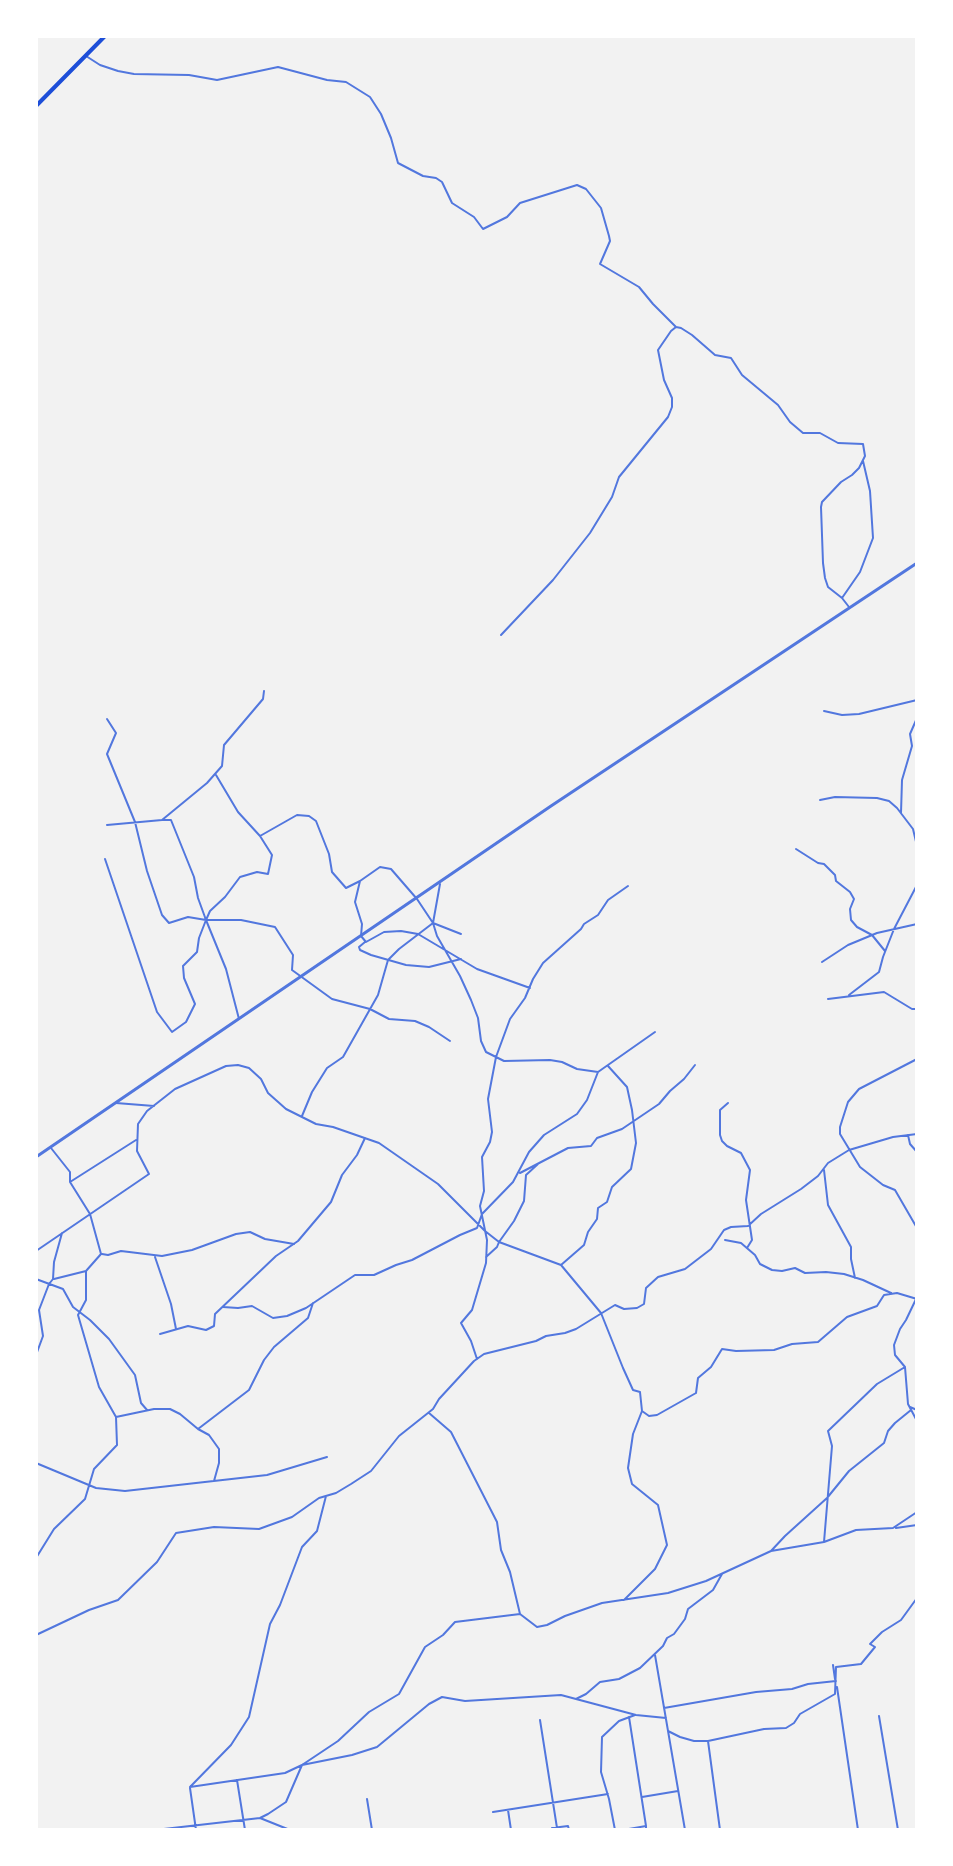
<!DOCTYPE html>
<html>
<head>
<meta charset="utf-8">
<style>
  body { margin:0 }
  #map { position:relative; width:953px; height:1866px; overflow:hidden; background:#f2f2f2; font-family:Raleway,sans-serif }
  canvas { display:block }
  .frame { position:absolute; inset:0; border:38px solid #fff; pointer-events:none }
</style>
</head>
<body>
<div id="map">
<canvas width="953" height="1866"></canvas>
<div class="frame"></div>
</div>
<script>
const ctx = document.querySelector('canvas').getContext('2d');
ctx.lineJoin = 'round';
function poly(rows) {
  const path = new Path2D();
  for (const r of rows) {
    path.moveTo(r[0], r[1]);
    for (let i = 2; i < r.length; i += 2) path.lineTo(r[i], r[i + 1]);
  }
  return path;
}
function strokePath(path, color, width, dash) {
  ctx.strokeStyle = color;
  ctx.lineWidth = width;
  ctx.lineCap = dash ? 'butt' : 'round';
  ctx.setLineDash(dash || []);
  ctx.stroke(path);
}
const minor = poly([
  [86,56,100,65,118,71,134,74,189,75,217,80,278,67,327,80,346,82,370,97,381,114,391,138,398,163,423,176,436,178,442,182,452,203,474,217,483,229,507,217,520,203,577,185,586,189,601,208,609,236,610,241,600,264,639,287,653,304,676,327],
  [842,598,860,572,873,538,870,491,863,461],
  [501,635,553,580,590,533,612,497,619,477,668,417,672,407,672,398,664,380,658,350,671,331,676,327,681,328,692,335,715,355,731,358,742,375,778,405,790,422,803,433,820,433,838,443,863,444,865,456,859,468,852,475,841,482,822,502,821,507,823,563,825,578,828,587,842,598,849,607],
  [824,711,842,715,859,714,917,700],
  [216,775,238,812,260,836],
  [820,800,835,797,877,798,889,801,897,808,913,829,917,846],
  [901,813,902,780,912,746,910,734,917,718],
  [162,820,171,820,194,877,198,898,206,920,210,911,225,897,240,877,257,872,268,874,272,855,260,836,297,815,309,816,316,821,329,854,332,872,346,888,360,881],
  [107,825,162,820,207,783,222,766,224,745,263,699,264,691],
  [796,849,818,863,824,864,835,875,836,881,850,892,854,899,850,909,851,920,857,927,872,935,885,951],
  [105,859,157,1012,172,1032,186,1022,195,1004,184,978,183,966,197,952,199,938,206,920,188,917,169,923,162,915,147,871,135,822,107,754,116,733,107,719],
  [440,884,433,923,437,936,460,976,471,1000,478,1018,481,1041,486,1052,504,1061,550,1060,562,1062,577,1069,598,1072],
  [461,934,433,923,417,899,391,869,380,867,360,881,355,902,362,924,361,936,366,942,384,932,401,931,418,934,477,969,530,988],
  [365,942,359,947,360,950,371,955,406,965,429,967,461,959],
  [822,962,848,945,877,933,917,924],
  [849,995,879,972,883,957,894,929,917,885],
  [828,999,884,992,912,1009,917,1009],
  [239,1019,226,969,206,920,241,920,275,927,293,955,292,970,332,999,370,1009,389,1019,415,1021,429,1027,450,1041],
  [917,1059,859,1089,848,1102,840,1127,840,1134,860,1167,883,1185,895,1190,917,1228],
  [116,1103,154,1106],
  [728,1103,720,1110,720,1135,722,1141,727,1146,741,1153,750,1170,746,1200,752,1240,747,1248],
  [302,1116,312,1092,327,1068,343,1057,378,995,388,960,399,949,433,923],
  [908,1135,910,1144,917,1152],
  [824,1170,828,1205,851,1247,851,1259,855,1278],
  [520,1173,568,1148,591,1146,597,1138,622,1129,659,1104,670,1091,684,1079,695,1065],
  [70,1182,136,1140],
  [725,1240,741,1243,755,1255,760,1264,772,1270,782,1271,795,1268,805,1273,826,1272,844,1274,863,1280,891,1293],
  [36,1251,149,1174,137,1151,138,1124,147,1111,175,1089,226,1066,238,1065,249,1068,261,1079,268,1093,286,1109,316,1124,333,1127,379,1143,438,1184,485,1231,499,1242,561,1265,601,1313,623,1368,633,1390,640,1392,642,1411,633,1434,628,1468,632,1484,658,1505,667,1545,655,1569,624,1600],
  [102,1254,108,1255,121,1251,162,1256,192,1250,236,1234,250,1232,265,1239,294,1244],
  [155,1257,171,1304,176,1329],
  [486,1257,497,1247,499,1242,514,1221,524,1201,526,1175,538,1164],
  [561,1265,584,1245,588,1232,597,1219,598,1208,607,1202,612,1187,631,1169,636,1143,632,1110,627,1087,608,1066],
  [36,1279,63,1289,73,1307,90,1320,109,1339,135,1375,141,1403,147,1410],
  [54,1279,86,1271],
  [917,1297,906,1320,900,1329,894,1345,895,1355,905,1367,908,1404,917,1421],
  [223,1307,238,1308,252,1306,273,1318,287,1316,306,1308,355,1275,374,1275,396,1265,412,1260,460,1235,477,1228,482,1214,513,1182,529,1152,544,1135,577,1114,587,1100,598,1072,655,1032],
  [160,1334,188,1326,206,1330,214,1326,215,1314,276,1256,298,1241,331,1202,342,1175,357,1155,365,1138],
  [36,1355,43,1336,39,1310,49,1284,53,1279,54,1262,62,1233],
  [477,1359,471,1341,461,1323,472,1310,486,1263,487,1240,480,1206,484,1191,482,1157,490,1142,492,1132,488,1099,496,1057,510,1019,525,998,533,979,543,963,581,929,584,924,598,915,608,900,628,886],
  [910,1407,917,1410],
  [642,1411,649,1416,657,1415,696,1393,698,1378,711,1367,722,1349,736,1351,774,1350,792,1344,818,1342,847,1317,877,1306,884,1295,897,1293,917,1299],
  [429,1413,451,1432,497,1522,501,1550,510,1572,520,1614],
  [116,1417,154,1409,170,1409,180,1414,198,1429,209,1435,219,1449,219,1463,214,1481],
  [198,1429,249,1390,264,1360,274,1347,308,1318,313,1303],
  [36,1463,96,1488,125,1491,267,1475,327,1457],
  [896,1528,917,1525],
  [824,1542,832,1446,828,1431,877,1384,905,1367],
  [771,1551,785,1536,827,1498,849,1471,884,1443,888,1431,895,1423,911,1410],
  [36,1558,54,1529,85,1499,94,1469,117,1445,116,1417,99,1387,78,1315,86,1300,86,1271,101,1254,90,1214,70,1182,70,1172,51,1148],
  [36,1635,89,1610,118,1600,157,1562,176,1533,214,1527,259,1529,292,1517,319,1498,336,1493,351,1484,371,1471,399,1436,433,1409,439,1399,474,1361,484,1354,536,1341,546,1336,565,1333,576,1329,615,1305,624,1309,637,1308,644,1304,646,1288,658,1277,685,1269,711,1249,724,1230,731,1227,748,1226,761,1214,801,1189,818,1176,828,1163,849,1150,893,1137,917,1134],
  [655,1655,685,1830],
  [833,1665,835,1679],
  [837,1687,858,1830],
  [576,1699,586,1694,600,1682,619,1679,640,1668,663,1646,667,1638,674,1634,685,1619,688,1609,713,1590,722,1574],
  [664,1708,756,1692,792,1689,808,1684,836,1681],
  [879,1716,898,1830],
  [629,1717,646,1826],
  [540,1720,557,1828],
  [668,1731,680,1737,694,1741,708,1741,764,1729,786,1728,794,1723,800,1714,835,1694,836,1667,861,1664,875,1647,870,1644,882,1632,901,1620,917,1598],
  [708,1741,720,1830],
  [237,1780,245,1830],
  [190,1787,285,1773,302,1765,338,1741,369,1712,399,1694,425,1647,443,1635,455,1622,520,1614,537,1627,547,1625,565,1616,602,1603,668,1593,706,1581,771,1551,824,1542,856,1530,893,1528,917,1512],
  [190,1787,231,1745,249,1717,270,1624,280,1605,302,1547,317,1531,326,1496],
  [190,1788,196,1830],
  [642,1797,678,1791],
  [367,1799,372,1830],
  [508,1810,511,1830],
  [493,1812,608,1794],
  [260,1818,290,1830],
  [155,1830,260,1818,268,1814,286,1802,302,1765,352,1755,377,1747,429,1704,442,1697,465,1701,561,1695,636,1715,666,1718],
  [552,1830,552,1828,568,1826,569,1830],
  [615,1830,609,1799,601,1772,602,1737,619,1721,635,1715],
  [623,1830,646,1826,646,1830]
]);
const tertiary = poly([
  [36,1157,551,806,917,563]
]);
const primary = poly([
  [36,106,105,36]
]);
strokePath(minor, '#5277de', 2);
strokePath(tertiary, '#5277de', 3);
strokePath(primary, '#1d4ed8', 4);
</script>
</body>
</html>
